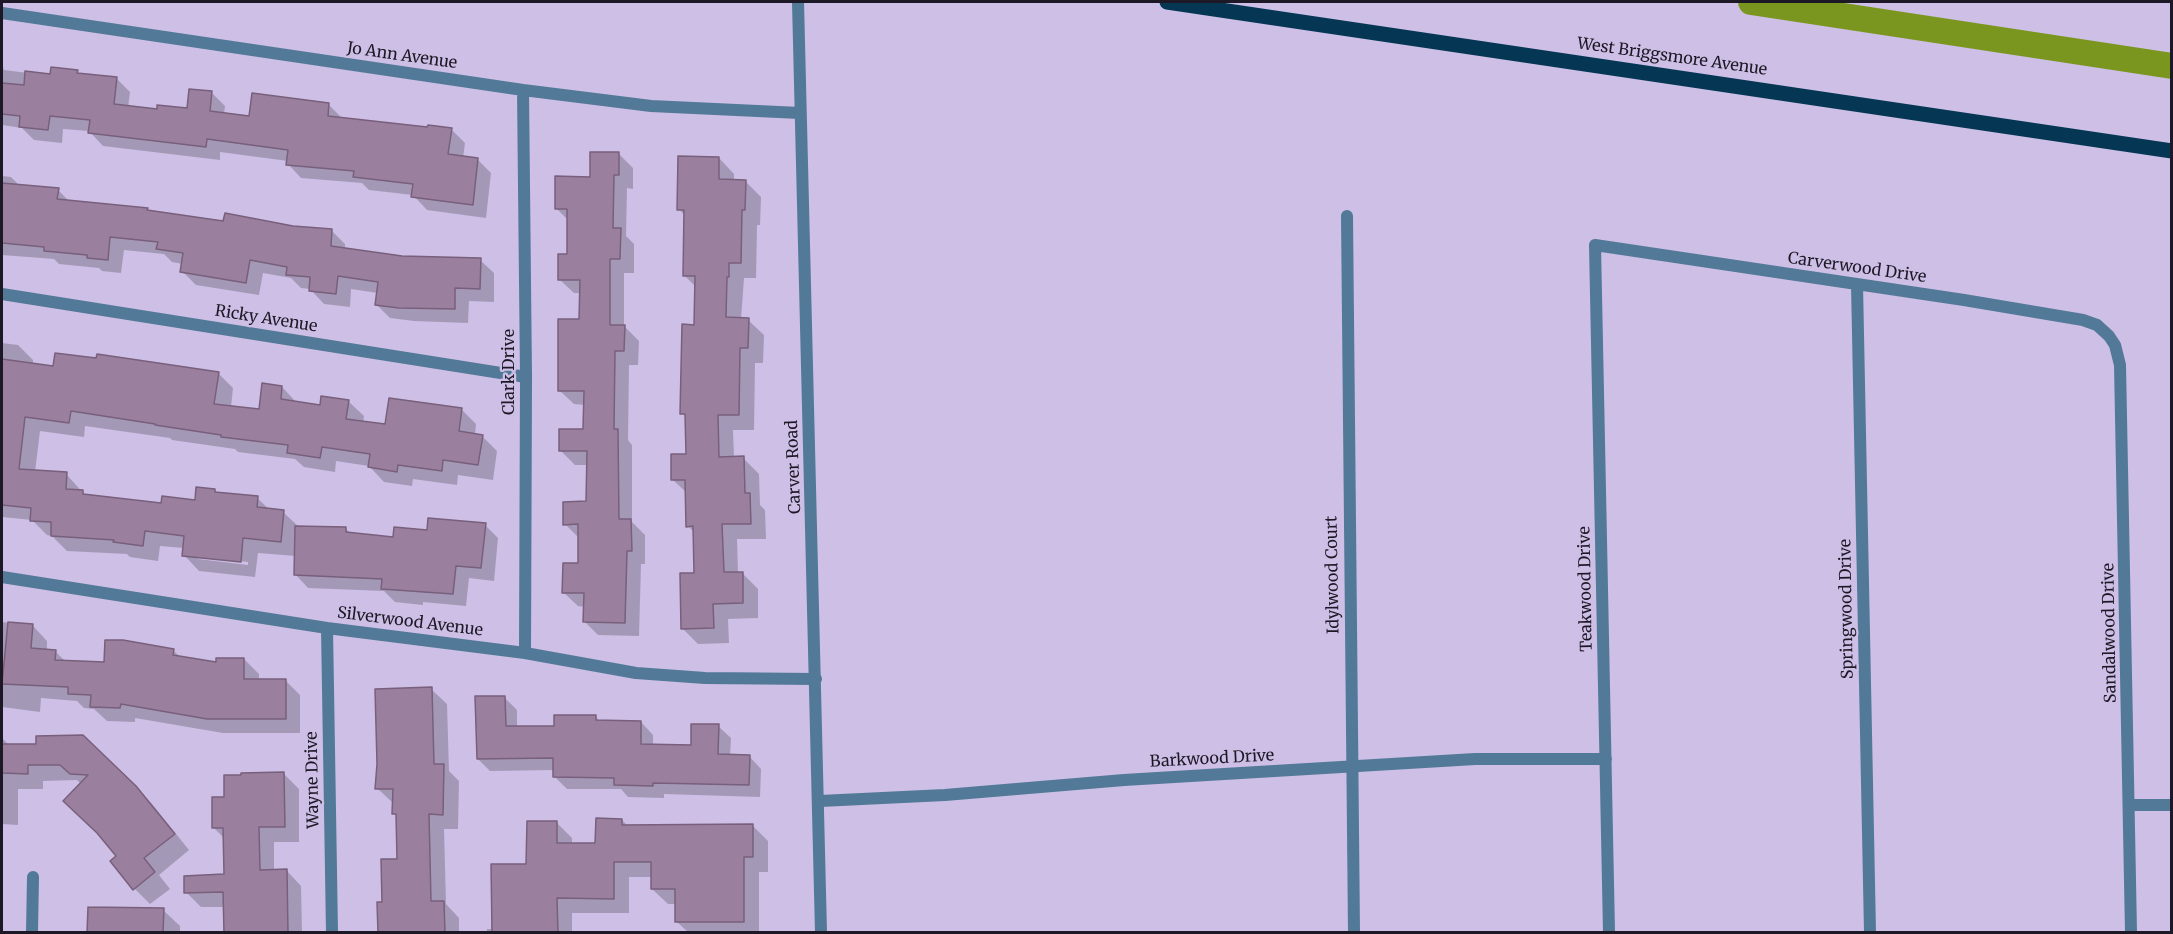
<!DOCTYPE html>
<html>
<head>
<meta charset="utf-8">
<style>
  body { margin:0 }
  #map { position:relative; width:2173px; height:934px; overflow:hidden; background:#cdbfe5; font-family:Merriweather,serif }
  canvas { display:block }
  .frame { position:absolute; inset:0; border:3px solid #1d1825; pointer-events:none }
</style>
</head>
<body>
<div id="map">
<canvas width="2173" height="934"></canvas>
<div class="frame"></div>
</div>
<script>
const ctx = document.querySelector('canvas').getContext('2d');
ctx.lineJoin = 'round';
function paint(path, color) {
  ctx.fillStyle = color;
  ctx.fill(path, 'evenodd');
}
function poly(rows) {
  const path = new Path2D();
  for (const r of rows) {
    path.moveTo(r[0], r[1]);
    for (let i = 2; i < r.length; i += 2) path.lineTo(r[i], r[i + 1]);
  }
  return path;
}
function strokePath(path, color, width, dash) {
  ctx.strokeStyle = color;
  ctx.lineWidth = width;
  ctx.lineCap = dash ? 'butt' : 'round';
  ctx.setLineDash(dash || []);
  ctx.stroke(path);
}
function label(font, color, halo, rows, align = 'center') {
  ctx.font = font + ' Merriweather,serif';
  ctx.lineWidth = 4.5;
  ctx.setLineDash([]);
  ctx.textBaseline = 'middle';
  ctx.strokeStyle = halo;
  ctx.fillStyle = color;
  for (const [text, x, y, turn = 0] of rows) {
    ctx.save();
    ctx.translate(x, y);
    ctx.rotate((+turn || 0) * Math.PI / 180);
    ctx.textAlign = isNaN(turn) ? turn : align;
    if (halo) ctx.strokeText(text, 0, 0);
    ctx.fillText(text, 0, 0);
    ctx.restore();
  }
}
const shadow = poly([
  [2,65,4,70,52,76,77,71,80,75,117,79,130,92,128,108,158,111,189,110,212,93,225,106,224,114,250,118,328,104,343,119,429,129,451,129,465,143,463,158,478,160,491,173,486,218,427,210,413,195,369,190,362,183,301,178,288,164,288,161,220,152,220,160,103,146,89,131,63,129,62,143,34,140,22,128,2,125],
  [619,154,633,168,633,189,627,188,626,236,634,244,634,273,624,273,624,326,639,341,638,365,629,365,628,440,632,445,632,522,645,535,645,564,641,564,639,636,598,635,584,621,585,607,578,606,563,592,580,565,580,539,565,524,588,503,588,465,575,465,560,450,585,430,585,405,574,404,559,390,581,321,581,293,574,293,559,279,569,255,569,221,556,208],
  [719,158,734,174,734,181,745,181,761,197,760,225,757,225,756,278,744,278,741,319,748,320,764,335,763,363,755,363,754,430,733,430,734,458,743,458,759,474,760,505,765,510,766,539,737,539,738,573,742,573,758,589,758,618,728,619,729,643,698,644,682,628,696,574,695,533,688,526,687,493,673,480,687,455,687,418,682,413,696,326,696,287,684,275,685,216,679,209],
  [2,176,11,177,20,186,58,190,69,201,147,209,149,212,225,223,332,231,345,244,345,250,402,258,480,260,494,273,494,302,469,301,468,323,414,321,390,318,376,304,378,293,351,289,350,307,324,304,310,289,301,288,291,278,263,273,259,295,196,285,182,271,183,264,172,262,164,254,124,250,121,273,102,271,99,268,59,264,54,259,2,255],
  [2,343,18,345,33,360,33,365,55,368,218,373,233,388,231,407,260,411,282,387,297,403,321,406,348,401,364,416,363,422,386,426,461,409,476,424,475,435,482,436,497,451,493,480,458,475,457,485,413,479,412,486,384,482,369,466,336,461,335,472,304,467,295,459,238,452,235,449,172,440,170,438,85,426,84,437,40,431,35,472,66,474,86,496,162,505,196,502,215,491,218,494,257,498,270,510,283,512,299,527,346,529,351,534,394,539,428,532,485,525,498,538,494,581,469,578,466,606,423,602,423,605,395,602,384,591,308,588,295,574,296,556,258,553,255,577,199,571,184,555,184,548,160,546,158,561,130,557,127,554,67,551,52,536,47,535,32,520,2,517],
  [198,556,248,562,248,565,198,559],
  [2,622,33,626,47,641,47,651,56,652,66,662,105,664,173,650,181,658,218,664,244,659,259,674,259,680,285,680,300,695,300,733,223,733,135,718,135,722,107,721,94,709,84,708,77,701,41,698,40,712,2,707],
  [431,689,447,704,449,771,459,781,458,829,444,829,446,904,459,918,459,932,379,932,383,904,399,860,398,817,394,813,394,804,377,788,378,764],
  [504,697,517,710,517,728,555,727,596,717,600,722,641,722,653,735,653,746,692,747,718,726,731,738,730,756,749,756,761,769,760,797,664,794,664,798,628,797,621,789,567,789,554,776,554,770,490,771,478,759],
  [2,738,9,745,135,787,152,804,189,850,159,875,170,889,150,904,135,889,118,856,102,836,81,784,77,780,43,781,43,789,18,789,18,825,2,824],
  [284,774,299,789,299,842,274,842,274,871,287,871,301,886,302,932,226,932,225,907,201,907,186,892,225,876,225,839,213,827,226,799],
  [622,820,628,826,753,826,768,841,768,872,759,872,759,932,688,932,677,922,677,904,668,904,652,889,652,877,629,877,629,913,572,913,572,932,487,932,487,929,493,929,527,865,557,823,572,838,572,844,597,844],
  [163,910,180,926,180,932,89,932]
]);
const canal = poly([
  [1751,2,2172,66]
]);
const building = poly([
  [51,67,78,70,77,73,117,77,114,104,157,109,157,105,187,108,189,89,212,91,210,111,249,116,252,93,329,103,328,116,427,127,428,125,452,128,448,154,478,158,473,205,411,197,413,184,353,177,354,171,286,165,288,150,207,139,206,147,88,133,90,120,50,116,48,130,19,127,20,116,2,114,2,83,24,85,25,71,50,74,51,67],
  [590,152,619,152,619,175,614,175,613,228,621,228,620,259,610,259,610,325,625,325,624,351,615,351,614,429,618,429,619,519,631,519,632,551,627,551,625,623,583,622,584,593,562,593,563,563,578,563,578,524,563,525,563,502,586,501,587,451,559,451,559,429,583,429,584,391,558,391,558,319,579,319,580,280,558,280,558,254,567,254,567,209,555,209,555,176,590,177,590,152],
  [678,156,719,157,719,179,746,180,745,210,742,210,741,263,729,263,729,277,727,277,726,317,749,318,748,348,740,348,739,415,718,415,719,457,744,456,745,493,750,493,751,524,722,524,724,572,743,572,743,603,713,604,714,628,681,629,680,573,694,573,693,526,686,527,685,480,671,480,671,454,686,454,685,414,680,414,682,324,694,325,695,276,683,276,684,210,677,210,678,156],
  [2,183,59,188,57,199,148,208,147,210,223,221,225,213,293,226,332,229,331,246,402,256,481,258,480,289,455,288,455,309,399,308,375,305,378,282,338,276,336,294,309,291,310,277,286,275,287,267,250,260,246,283,180,272,183,253,156,249,158,242,110,237,108,260,87,258,87,255,44,251,44,247,2,243,2,183],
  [55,353,96,358,97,354,219,372,214,404,259,409,262,383,282,386,281,399,320,405,321,396,349,400,346,419,385,424,389,398,462,408,459,431,483,435,478,465,443,460,442,471,398,465,397,472,368,467,370,454,322,447,320,458,287,453,288,445,221,437,221,435,155,425,155,424,71,411,69,423,25,417,19,469,67,472,66,489,83,490,83,494,161,503,162,496,195,500,196,487,215,489,215,492,258,496,257,507,284,510,281,542,243,538,241,562,182,556,184,536,145,531,143,546,113,542,114,540,51,536,51,522,30,521,31,508,2,505,2,359,53,366,55,353],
  [428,518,486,523,481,568,456,566,453,594,381,589,382,579,294,575,295,526,346,527,346,532,393,537,394,527,427,530,428,518],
  [8,622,33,624,31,648,56,650,55,660,104,662,105,640,123,640,174,649,173,655,216,662,216,658,244,658,244,679,286,679,286,719,207,719,121,704,120,708,90,707,91,695,68,694,68,687,2,684,8,622],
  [432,687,434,764,444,764,443,815,429,814,431,901,444,901,445,933,378,933,377,902,382,902,381,859,397,859,396,814,392,814,393,789,375,789,377,764,375,689,432,687],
  [475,696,505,696,506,726,554,726,554,715,596,715,596,720,641,721,641,744,691,745,691,724,719,724,718,754,750,755,749,785,653,783,653,786,614,785,614,778,553,777,553,758,477,759,475,696],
  [83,735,136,786,175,834,144,858,155,872,133,890,110,861,116,856,97,833,63,801,88,775,70,774,60,765,28,765,28,774,2,773,2,744,36,744,36,736,83,735],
  [284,772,285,827,259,827,260,870,287,869,288,933,224,933,223,892,184,893,184,876,224,874,223,828,212,828,212,797,224,797,224,775,241,775,241,773,284,772],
  [596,818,622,819,622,825,753,824,753,857,744,857,744,922,675,922,675,889,651,889,651,862,614,862,614,899,557,898,558,933,492,933,491,864,526,864,527,821,557,821,557,843,595,843,596,818],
  [88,907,164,908,163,933,87,933,88,907]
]);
const minor = poly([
  [2,13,523,90,651,106,800,113],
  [523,90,526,377,525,653],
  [1347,216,1354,932],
  [1857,284,1870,932],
  [2,294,526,377],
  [2,577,327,628,525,653,636,673,705,678,816,679],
  [327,628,332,932],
  [820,801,945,795,1124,780,1475,759,1606,759],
  [2130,805,2172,805],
  [32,932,33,877],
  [1609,932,1595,245,1964,300,2083,320,2097,325,2109,336,2115,345,2120,365,2131,932]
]);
const tertiary = poly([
  [798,2,821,932]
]);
const primary = poly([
  [1167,2,2172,151]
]);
const streetNames = [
  ["Jo Ann Avenue",402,56,8],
  ["West Briggsmore Avenue",1672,57,8],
  ["Carverwood Drive",1857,268,8],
  ["Ricky Avenue",266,319,9],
  ["Clark Drive",509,372,-90],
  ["Carver Road",794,467,-92],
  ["Idylwood Court",1333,575,-91],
  ["Teakwood Drive",1586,589,-91],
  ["Springwood Drive",1847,609,-91],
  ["Silverwood Avenue",410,622,7],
  ["Sandalwood Drive",2110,633,-91],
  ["Barkwood Drive",1212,759,-3],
  ["Wayne Drive",313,780,-91]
];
paint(shadow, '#0003');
strokePath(canal, '#7b961f', 26);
paint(building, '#9a809e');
strokePath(building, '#785f7c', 1.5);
strokePath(minor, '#527997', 12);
strokePath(tertiary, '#527997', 12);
strokePath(primary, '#053654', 15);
label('16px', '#1d1825', '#cdbfe5', streetNames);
</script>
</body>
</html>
